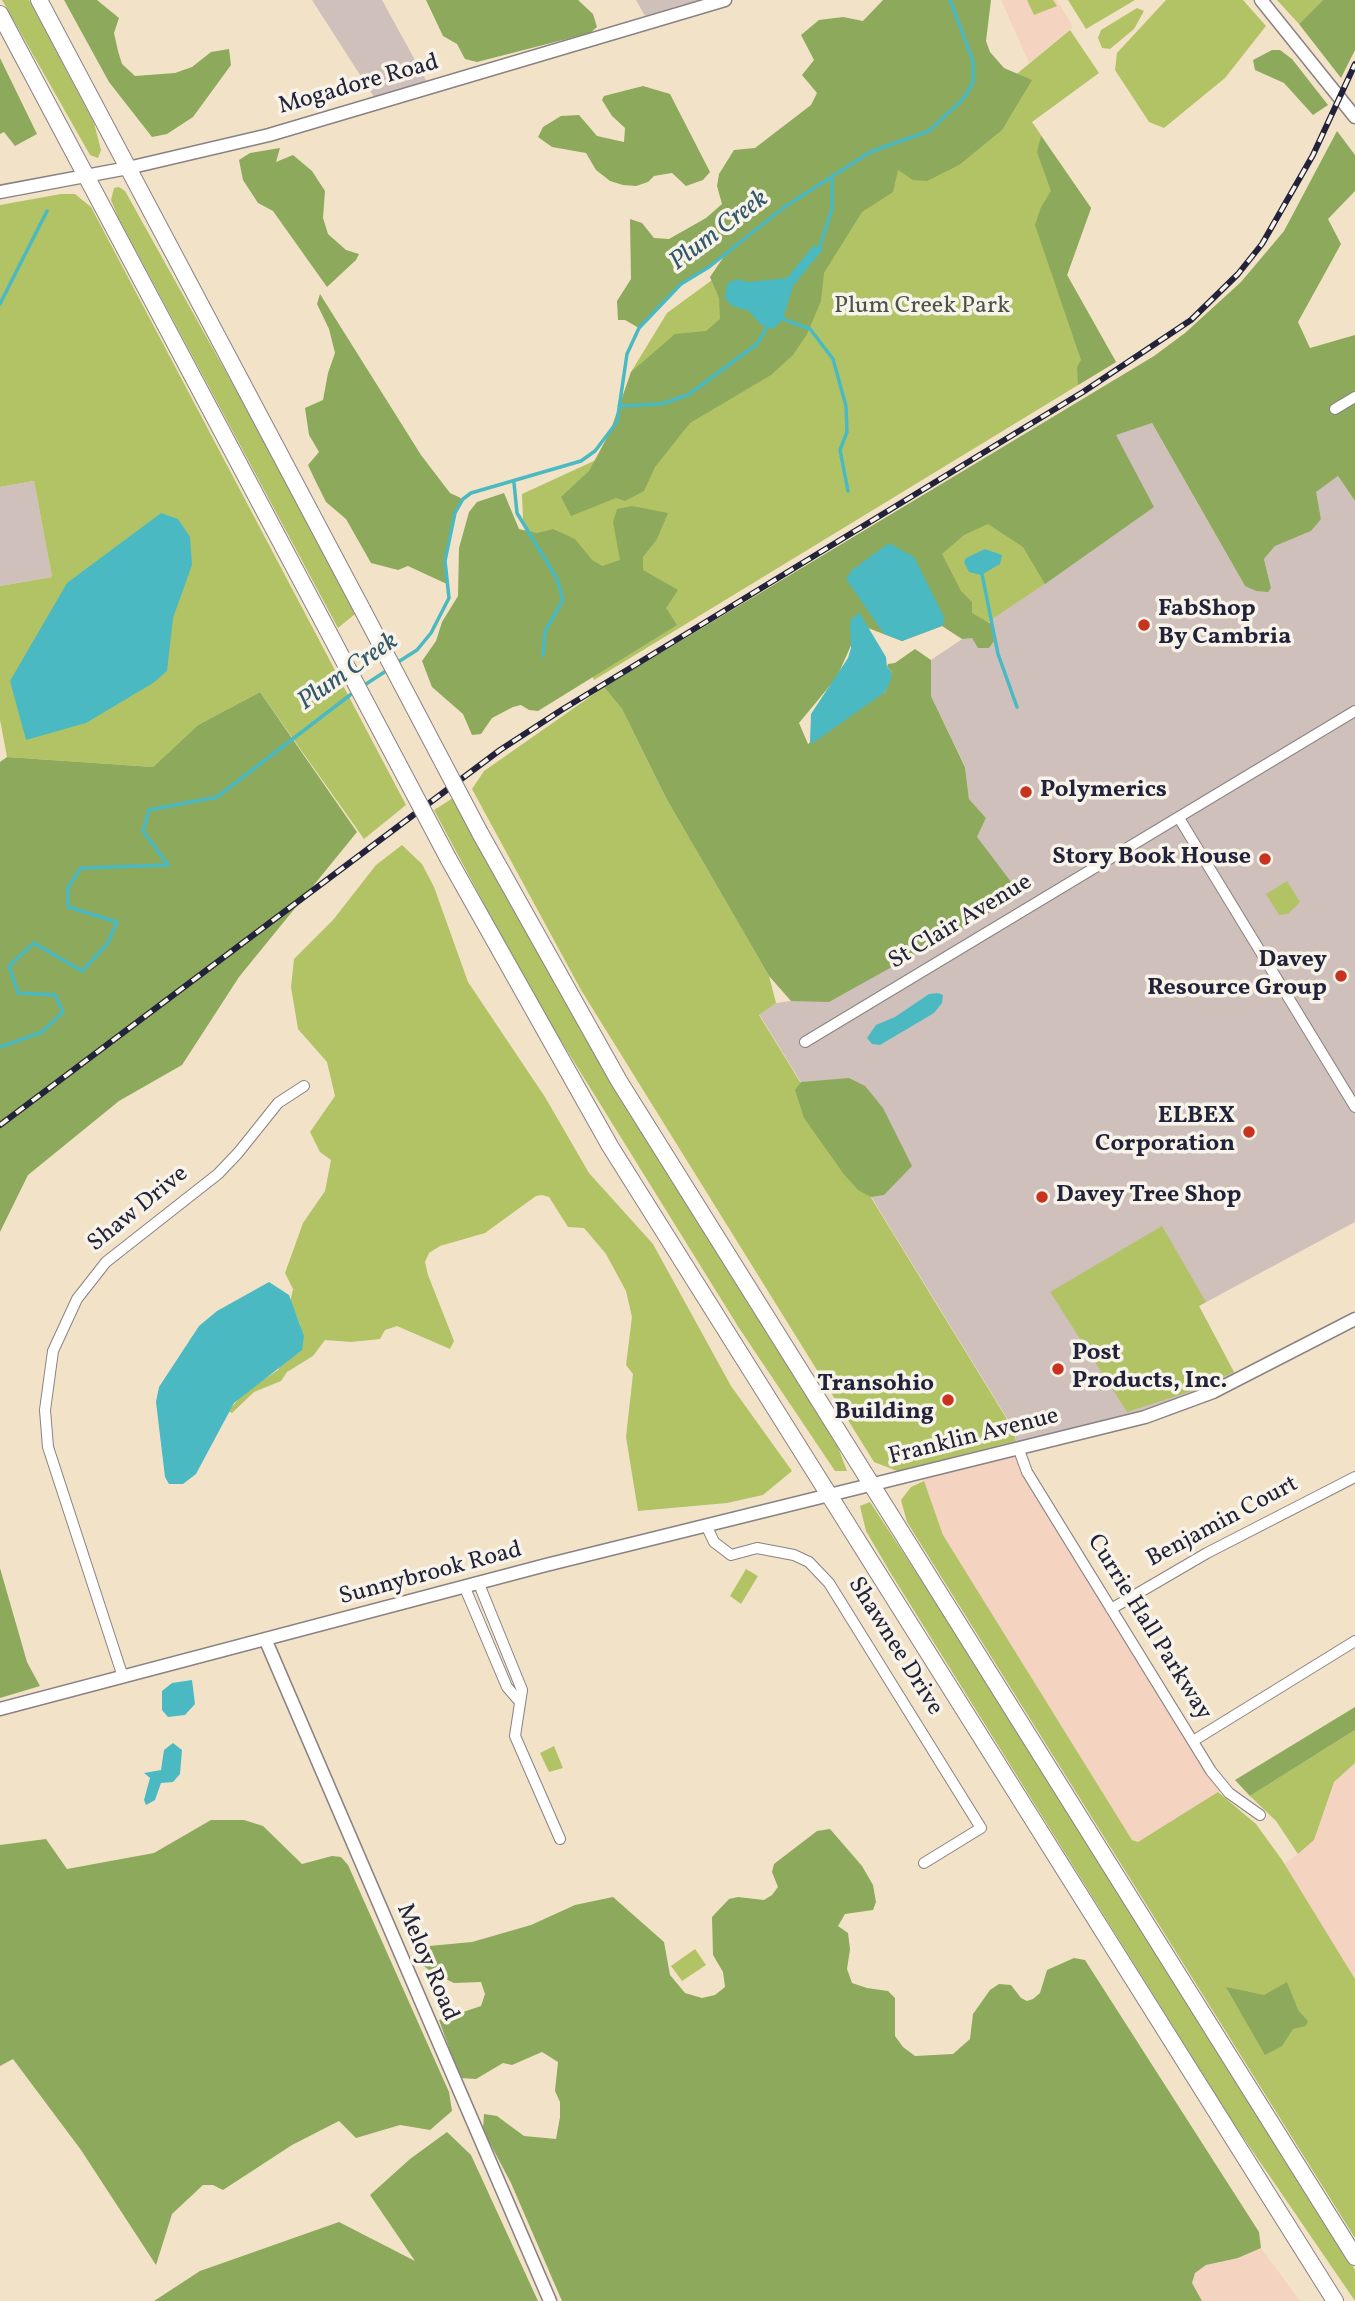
<!DOCTYPE html>
<html>
<head>
<meta charset="utf-8">
<style>
  body { margin:0 }
  canvas { display:block; background:#f2e3c8 }
</style>
</head>
<body>
<canvas width="1355" height="2301"></canvas>
<script>
const ctx = document.querySelector('canvas').getContext('2d');
ctx.lineJoin = 'round';
function paint(path, color) {
  ctx.fillStyle = color;
  ctx.fill(path, 'evenodd');
}
function poly(rows) {
  const path = new Path2D();
  for (const r of rows) {
    path.moveTo(r[0], r[1]);
    for (let i = 2; i < r.length; i += 2) path.lineTo(r[i], r[i + 1]);
  }
  return path;
}
function strokePath(path, color, width, dash) {
  ctx.strokeStyle = color;
  ctx.lineWidth = width;
  ctx.lineCap = dash ? 'butt' : 'round';
  ctx.setLineDash(dash || []);
  ctx.stroke(path);
}
function label(font, color, halo, rows, align = 'center') {
  ctx.font = font + ' Vollkorn,serif';
  ctx.lineWidth = 7;
  ctx.setLineDash([]);
  ctx.textBaseline = 'middle';
  ctx.strokeStyle = halo;
  ctx.fillStyle = color;
  for (const [text, x, y, turn = 0] of rows) {
    ctx.save();
    ctx.translate(x, y);
    ctx.rotate((+turn || 0) * Math.PI / 180);
    ctx.textAlign = isNaN(turn) ? turn : align;
    if (halo) ctx.strokeText(text, 0, 0);
    ctx.fillText(text, 0, 0);
    ctx.restore();
  }
}
const built = poly([
  [1001,0,1057,0,1073,27,1029,63],
  [1013,1429,1019,1450,1224,1789,1138,1842,1132,1840,943,1535,921,1473,912,1462],
  [1355,1763,1355,1979,1284,1864,1306,1848,1334,1782],
  [1261,2248,1300,2301,1202,2301,1192,2283,1194,2273,1206,2265,1238,2258]
]);
const industrial = poly([
  [312,0,382,0,427,82,376,100],
  [636,0,701,0,645,16],
  [1152,423,1245,586,1271,588,1264,559,1276,545,1311,531,1321,518,1315,492,1338,476,1355,501,1355,1222,1199,1306,1238,1380,1213,1392,1019,1450,1013,1428,759,1014,776,1003,791,1001,977,837,986,818,969,799,965,766,931,696,931,660,1057,575,1116,434],
  [34,481,52,577,0,586,0,487]
]);
const green = poly([
  [2,0,29,0,94,123,101,150,98,158,90,155],
  [1027,0,1053,0,1057,6,1034,15],
  [1068,0,1135,0,1086,29],
  [1166,0,1243,0,1266,26,1225,78,1164,128,1149,122,1115,70,1117,53],
  [1277,0,1323,0,1299,24],
  [1137,8,1144,11,1134,29,1110,49,1102,48,1098,38,1101,30],
  [1070,30,1099,73,1032,122,1091,208,1067,275,1116,362,594,680,523,520,522,494,596,460,624,421,631,372,667,313,885,153,933,143],
  [119,187,125,191,241,399,355,614,338,628,118,217,111,200,114,188],
  [61,194,75,194,91,207,406,805,364,839,260,692,198,725,153,767,7,757,0,720,0,586,52,577,34,481,0,487,0,205],
  [984,515,1006,521,1049,581,988,622,969,622,937,560,938,547],
  [604,687,622,709,666,798,769,976,776,1003,759,1015,1013,1429,1016,1441,897,1471,874,1462,581,990,472,789,484,771],
  [453,798,833,1434,847,1471,835,1471,739,1328,532,994,434,810],
  [402,845,422,864,434,887,468,982,545,1097,589,1173,653,1244,731,1386,792,1471,763,1495,727,1503,638,1511,626,1437,633,1374,626,1365,632,1317,626,1291,606,1254,584,1228,568,1227,549,1197,542,1195,536,1196,485,1233,440,1246,429,1253,425,1262,428,1275,454,1341,450,1349,397,1326,385,1330,380,1339,351,1342,325,1340,313,1356,287,1372,281,1381,254,1392,232,1413,228,1411,245,1392,278,1370,300,1324,290,1303,293,1289,285,1273,303,1223,325,1191,331,1160,320,1152,310,1132,335,1096,327,1062,298,1029,291,987,294,959,333,920,376,865],
  [1287,881,1300,902,1288,914,1279,915,1266,894],
  [1162,1226,1206,1302,1199,1306,1234,1372,1201,1388,1127,1412,1050,1292],
  [924,1481,943,1535,1132,1840,1138,1842,1218,1792,1256,1824,1282,1860,1355,1979,1355,2238,907,1522,901,1500,911,1487],
  [870,1502,973,1659,1343,2250,1355,2270,1355,2301,1232,2121,890,1572,866,1531,860,1506],
  [746,1569,758,1576,741,1604,730,1596],
  [1355,1730,1355,1763,1334,1782,1314,1840,1298,1854,1276,1821,1250,1796],
  [554,1746,563,1768,549,1772,540,1753],
  [695,1949,706,1965,682,1981,671,1966]
]);
const forest = poly([
  [64,0,97,0,119,18,114,33,118,51,122,64,135,76,175,73,192,67,211,52,229,49,231,65,193,117,167,134,152,137,109,82],
  [426,0,578,0,593,14,597,27,590,33,477,62,465,59,457,44,443,36],
  [883,0,991,0,986,41,990,52,1004,68,1032,80,1002,130,959,165,927,181,913,180,898,170,893,192,862,212,824,273,821,301,807,334,793,355,771,375,690,423,655,467,644,491,625,501,616,498,571,516,561,497,589,471,610,432,631,372,675,334,706,331,720,319,719,298,710,277,725,255,680,285,639,328,625,320,618,320,617,301,631,279,630,219,642,223,654,238,669,239,706,218,722,204,717,186,719,174,734,150,755,148,811,105,817,93,802,75,814,60,801,35,819,20,843,17,863,21],
  [1323,0,1355,0,1355,50,1341,78,1299,24],
  [1272,50,1280,50,1292,59,1328,105,1313,115,1284,83,1255,70,1253,60],
  [0,58,37,134,15,146,4,132,0,134],
  [643,86,670,94,710,172,703,180,686,186,672,173,654,176,648,182,636,186,623,185,610,181,596,170,586,153,552,147,538,137,543,127,561,116,579,115,597,136,624,142,625,128,612,116,602,100,604,96],
  [1337,131,1355,155,1355,191,1328,219,1341,244,1298,322,1310,348,1355,335,1355,501,1338,476,1316,492,1321,519,1311,531,1275,546,1264,559,1271,588,1268,592,1256,591,1245,586,1152,423,1116,435,1154,507,1045,584,1023,547,988,524,964,535,942,554,961,591,972,602,972,613,991,624,994,641,989,648,978,648,972,638,962,639,942,626,902,641,860,625,837,677,799,723,808,744,846,713,885,692,892,672,887,667,888,664,895,663,915,649,931,660,931,696,965,767,969,799,986,818,977,837,1021,895,829,1002,791,1001,769,976,666,798,622,709,604,687,1154,356,1185,333,1241,282,1284,231],
  [1041,136,1091,208,1067,275,1116,362,1078,385,1077,367,1081,360,1035,225,1041,207,1051,191,1037,152],
  [280,148,276,162,293,155,312,171,325,191,323,218,328,234,346,250,359,254,356,260,327,287,273,211,258,203,243,180,239,160,250,153],
  [320,294,421,455,450,493,463,499,455,513,445,561,449,585,408,566,398,570,371,563,346,519,326,502,315,480,308,465,319,452,309,435,305,408,323,400,328,373,335,353,329,329,317,304],
  [504,493,519,529,537,533,553,529,575,539,592,560,602,566,620,560,613,522,617,509,632,506,668,513,657,539,643,557,643,570,678,590,666,608,677,625,538,711,529,710,521,705,513,707,492,718,481,734,472,735,463,714,432,687,422,661,436,641,442,622,458,596,459,548,469,512,477,502],
  [260,692,357,832,239,977,182,1065,119,1101,28,1175,0,1232,0,762,7,757,153,767,198,725],
  [849,1078,865,1086,883,1108,912,1166,884,1195,871,1197,858,1190,843,1173,804,1118,795,1090,801,1082],
  [0,1568,27,1662,40,1686,0,1698],
  [1355,1707,1355,1730,1250,1796,1235,1780],
  [211,1820,244,1820,263,1826,302,1864,332,1856,341,1857,348,1865,449,2092,452,2111,430,2130,400,2125,356,2138,339,2121,292,2145,223,2190,213,2185,203,2185,172,2214,156,2265,81,2150,13,2059,0,2066,0,1845,46,1839,67,1869,154,1853],
  [830,1829,862,1866,873,1885,876,1902,873,1910,845,1914,838,1926,848,1933,850,1949,847,1969,852,1983,867,1988,888,1991,895,1998,895,2036,903,2047,915,2056,953,2054,970,2039,973,2014,990,1990,999,1984,1011,1985,1021,1998,1027,2001,1033,1999,1040,1993,1047,1970,1074,1958,1085,1960,1259,2232,1261,2248,1238,2258,1206,2265,1195,2273,1192,2283,1202,2301,562,2301,511,2183,483,2130,484,2114,497,2116,524,2136,556,2139,560,2117,560,2102,555,2091,558,2062,542,2052,512,2065,503,2063,476,2079,460,2078,439,2020,481,2006,485,1994,481,1982,454,1983,435,1974,419,1963,424,1951,429,1946,472,1942,531,1925,575,1905,613,1897,664,1942,670,1975,685,1993,702,1998,715,1995,725,1987,723,1972,713,1955,712,1917,729,1899,738,1897,764,1900,772,1895,778,1887,772,1872,774,1864,817,1831],
  [1287,1982,1298,2010,1308,2021,1306,2026,1293,2029,1282,2046,1265,2055,1226,1987,1264,1995],
  [447,2132,471,2155,538,2301,154,2301,200,2271,339,2222,415,2261,370,2195,410,2159]
]);
const water = poly([
  [814,245,823,249,793,286,783,319,773,329,760,324,749,311,732,306,725,298,727,284,736,279,749,282,787,278],
  [161,513,178,519,190,537,192,565,173,618,167,671,153,683,86,723,26,740,10,681,67,583],
  [889,543,914,557,945,619,942,626,902,641,884,634,846,579,852,570],
  [985,549,1002,555,1000,564,981,575,969,572,964,562,966,558],
  [859,612,886,657,887,667,892,672,890,682,885,692,813,743,810,742,811,714,848,658,851,648,850,621],
  [938,993,943,995,942,1003,934,1013,880,1045,872,1044,867,1038,876,1025,895,1017,929,994],
  [269,1282,289,1295,304,1336,302,1350,234,1403,196,1474,183,1484,169,1484,165,1477,156,1402,159,1387,199,1326,217,1311],
  [192,1680,195,1704,185,1715,168,1717,162,1710,162,1691,172,1683],
  [173,1743,182,1750,180,1774,173,1782,161,1783,155,1800,146,1805,144,1800,150,1778,144,1773,161,1770,164,1750]
]);
const stream = poly([
  [820,246,832,209,832,178],
  [0,304,47,211],
  [783,319,810,329,833,359,846,406,847,432,840,450,848,491],
  [619,406,661,404,688,395,757,344,767,327],
  [514,483,517,513,557,579,563,600,545,631,543,656],
  [982,574,998,654,1017,707],
  [395,664,417,650,431,633,449,598,445,561,455,513,463,499,471,493,581,461,595,451,617,422,627,354,639,328,681,284,709,267,783,208,870,152,929,131,963,99,973,83,973,61,950,0],
  [363,686,389,669],
  [0,1047,42,1032,63,1012,55,995,18,993,9,966,34,943,82,971,107,944,117,922,68,907,68,887,81,868,168,865,143,831,149,810,217,797,354,692]
]);
const minor = poly([
  [1335,409,1355,397],
  [1179,818,1355,1107],
  [805,1042,1355,711],
  [1019,1450,1027,1472,1211,1771,1229,1793,1260,1815],
  [706,1525,714,1542,731,1555,757,1548,794,1555,809,1562,829,1583,981,1828,924,1863],
  [479,1584,522,1690,515,1736,560,1839],
  [465,1588,507,1687,520,1702],
  [1111,1609,1207,1553,1355,1477],
  [123,1677,48,1447,45,1410,53,1351,77,1299,106,1262,218,1174,238,1153,278,1103,304,1086],
  [1193,1741,1355,1641]
]);
const tertiary = poly([
  [1261,0,1355,117],
  [0,192,128,168,269,135,725,0],
  [266,1641,550,2301],
  [0,1709,546,1565,1145,1417,1213,1392,1355,1319]
]);
const primary = poly([
  [39,0,362,609],
  [0,14,329,633],
  [480,833,619,1081,1355,2257],
  [448,858,610,1146,1335,2301]
]);
const rail = poly([
  [0,1125,500,750,563,709,1083,392,1191,320,1238,274,1262,244,1313,155,1355,64]
]);
const primaryBridge = poly([
  [362,609,480,833],
  [329,633,448,858]
]);
const markers = [
  [1144,625,7,"#c8321e"],
  [1026,792,7,"#c8321e"],
  [1265,859,7,"#c8321e"],
  [1341,976,7,"#c8321e"],
  [1249,1132,7,"#c8321e"],
  [1042,1197,7,"#c8321e"],
  [1058,1369,7,"#c8321e"],
  [948,1400,7,"#c8321e"]
];
const streetNames = [
  ["Mogadore Road",359,86,-16],
  ["St Clair Avenue",961,923,-31],
  ["Shaw Drive",139,1210,-39],
  ["Franklin Avenue",974,1438,-14],
  ["Benjamin Court",1223,1523,-28],
  ["Sunnybrook Road",431,1575,-15],
  ["Currie Hall Parkway",1148,1628,58],
  ["Shawnee Drive",894,1647,58],
  ["Meloy Road",426,1963,67]
];
const parkNames = [
  ["Plum Creek Park",922,308]
];
const poiNames = [
  ["FabShop",1158,611],
  ["By Cambria",1158,639],
  ["Polymerics",1040,792],
  ["Story Book House",1251,859,"right"],
  ["Davey",1327,962,"right"],
  ["Resource Group",1327,990,"right"],
  ["ELBEX",1235,1118,"right"],
  ["Corporation",1235,1146,"right"],
  ["Davey Tree Shop",1056,1197],
  ["Post",1072,1355],
  ["Products, Inc.",1072,1383],
  ["Transohio",934,1386,"right"],
  ["Building",934,1414,"right"]
];
const waterNames = [
  ["Plum Creek",720,232,-37],
  ["Plum Creek",349,673,-35]
];
paint(built, '#f4d3c1');
paint(industrial, '#d0c0bc');
paint(green, '#b2c366');
paint(forest, '#8da95b');
paint(water, '#4ab9c2');
strokePath(stream, '#4ab9c2', 3.5);
strokePath(minor, '#8a8282', 12);
strokePath(tertiary, '#8a8282', 15);
strokePath(primary, '#8a8282', 18);
strokePath(minor, '#fff', 10);
strokePath(tertiary, '#fff', 12);
strokePath(primary, '#fff', 16);
strokePath(rail, '#22223b', 6);
strokePath(rail, '#f7f3e8', 3.5, [10]);
strokePath(primaryBridge, '#8a8282', 18, []);
strokePath(primaryBridge, '#fff', 16);
for (const [x, y, r, color] of markers) {
  const dot = new Path2D();
  dot.arc(x, y, r, 0, 2 * Math.PI);
  ctx.fillStyle = color;
  ctx.fill(dot);
  strokePath(dot, '#f7f3e8', 2.5);
}
label('24px', '#22223b', '#f7f3e8', streetNames);
label('24px', '#4d5248', '#f7f3e8', parkNames);
label('bold 24px', '#22223b', '#f7f3e8', poiNames, 'left');
label('italic 26px', '#30576a', '#f7f3e8', waterNames);
</script>
</body>
</html>
